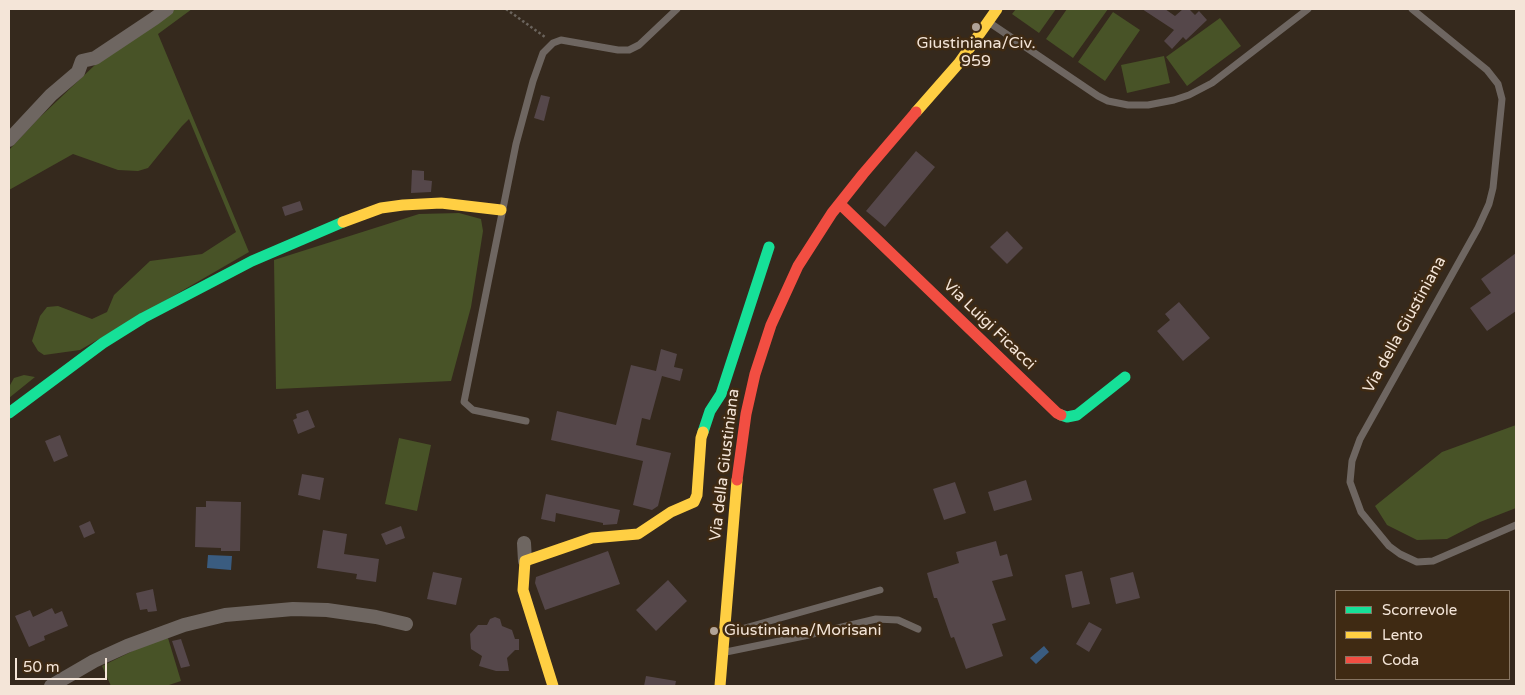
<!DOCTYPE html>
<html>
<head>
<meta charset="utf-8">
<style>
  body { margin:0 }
  #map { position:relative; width:1525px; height:695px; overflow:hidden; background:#35291d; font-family:"Varela Round",sans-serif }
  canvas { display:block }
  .frame { position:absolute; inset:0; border:10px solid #f4e5d8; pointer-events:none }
  .legend { position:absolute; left:1335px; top:590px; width:175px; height:90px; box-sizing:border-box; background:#3f2a13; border:1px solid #877562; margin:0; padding:6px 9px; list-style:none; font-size:15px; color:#f4e5d8 }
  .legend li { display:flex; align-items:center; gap:10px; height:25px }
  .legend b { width:25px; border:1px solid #877562 }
  .scale { position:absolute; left:15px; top:658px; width:92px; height:22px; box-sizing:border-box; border:2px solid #f4e5d8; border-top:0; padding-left:6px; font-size:15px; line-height:18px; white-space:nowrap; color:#f4e5d8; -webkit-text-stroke:4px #3f2a13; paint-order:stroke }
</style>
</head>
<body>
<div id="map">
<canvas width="1525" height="695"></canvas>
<div class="frame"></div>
<ul class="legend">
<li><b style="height:6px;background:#16e098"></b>Scorrevole</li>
<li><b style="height:6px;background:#ffcf43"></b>Lento</li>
<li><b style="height:6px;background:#f24e42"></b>Coda</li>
</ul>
<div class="scale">50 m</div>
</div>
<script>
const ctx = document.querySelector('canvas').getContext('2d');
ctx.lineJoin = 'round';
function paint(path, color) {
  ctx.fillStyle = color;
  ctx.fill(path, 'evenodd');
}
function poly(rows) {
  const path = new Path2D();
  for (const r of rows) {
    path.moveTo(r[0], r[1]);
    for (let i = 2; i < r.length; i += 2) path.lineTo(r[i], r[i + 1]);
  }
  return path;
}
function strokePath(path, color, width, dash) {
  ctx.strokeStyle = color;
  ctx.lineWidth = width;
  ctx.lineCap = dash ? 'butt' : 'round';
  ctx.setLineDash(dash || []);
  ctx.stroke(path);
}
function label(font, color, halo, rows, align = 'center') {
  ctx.font = font + ' "Varela Round",sans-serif';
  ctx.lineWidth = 5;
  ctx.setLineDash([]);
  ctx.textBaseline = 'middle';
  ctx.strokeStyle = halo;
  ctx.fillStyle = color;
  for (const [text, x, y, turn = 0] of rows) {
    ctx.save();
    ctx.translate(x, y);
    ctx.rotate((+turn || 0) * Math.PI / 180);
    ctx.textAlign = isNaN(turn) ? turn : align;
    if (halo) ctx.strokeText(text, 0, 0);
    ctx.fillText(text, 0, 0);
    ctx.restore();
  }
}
const green = poly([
  [173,9,192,9,158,34,249,252,80,350,44,355,38,351,32,341,40,316,47,307,58,306,92,319,107,312,114,295,150,261,202,254,236,232,189,119,182,126,148,168,138,171,118,170,73,154,9,190,9,150,39,118,96,64],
  [1016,9,1056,9,1039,33,1012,14],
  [1067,9,1108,9,1073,58,1046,39],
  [1113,12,1140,30,1105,81,1078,62],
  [1220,18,1241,46,1187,86,1166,57],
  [1164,56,1170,83,1127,93,1121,65],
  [459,213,481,219,483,231,471,307,451,381,276,389,274,260,419,214],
  [24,375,35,377,9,398,9,387,14,378],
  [1516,425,1516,508,1480,522,1447,539,1417,540,1387,525,1375,506,1442,452],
  [399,438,431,445,417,511,385,504],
  [168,638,181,681,166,686,111,686,102,666,145,645]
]);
const water = poly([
  [208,555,232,556,231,570,207,568],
  [1044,646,1049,652,1036,664,1030,658]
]);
const building = poly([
  [1142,9,1165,9,1175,16,1183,9,1189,9,1195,15,1199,11,1207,20,1186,40,1183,37,1172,49,1164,41,1174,30],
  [541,95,550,97,544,121,534,118],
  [916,151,935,167,885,227,866,211],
  [412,170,424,171,424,180,432,181,431,192,411,193],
  [300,201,303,210,285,216,282,207],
  [1007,231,1023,248,1007,264,990,247],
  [1516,253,1516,311,1487,331,1470,308,1491,293,1481,279],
  [1179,302,1210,338,1183,361,1157,331,1170,320,1165,314],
  [661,349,677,354,674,367,683,369,680,381,662,376,650,420,642,418,636,445,671,453,658,506,652,510,633,505,643,461,551,440,557,411,616,425,631,365,656,371],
  [308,410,315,427,298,434,293,420,297,418,296,414],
  [60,435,68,456,54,462,45,441],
  [302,474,324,478,320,500,298,495],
  [1026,480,1032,500,994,511,988,492],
  [955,482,966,513,944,520,933,489],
  [546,494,620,510,617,524,603,525,603,523,556,513,555,522,541,519],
  [206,501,241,502,240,551,221,551,221,548,195,547,196,507,206,507],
  [90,521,95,533,84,538,79,526],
  [401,526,405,538,386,545,381,534],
  [323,530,347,534,344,554,379,559,376,582,356,579,357,574,317,568],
  [996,541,1000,556,1007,554,1013,576,992,581,1006,620,992,624,1003,656,966,669,954,637,951,638,937,598,934,598,927,573,959,563,956,552],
  [608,551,620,584,545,610,535,583,536,577],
  [1082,571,1090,604,1072,608,1065,575],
  [433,572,462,578,456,605,427,599],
  [1133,572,1140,598,1116,604,1110,578],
  [668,580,687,601,656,631,636,610],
  [153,589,157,611,148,612,147,609,140,610,136,593],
  [52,608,55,614,62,611,68,626,44,636,45,640,29,647,15,616,30,610,33,617],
  [495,617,500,619,502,626,512,630,515,639,519,639,519,650,515,650,507,658,509,671,496,671,479,666,482,656,471,649,470,634,478,625,487,625,490,619],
  [1089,622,1102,629,1089,652,1076,644],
  [181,639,190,666,181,668,172,641],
  [646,676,676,681,675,686,644,686]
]);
const path = poly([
  [506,9,545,37]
]);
const lane = poly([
  [1412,9,1487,70,1498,84,1502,99,1493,188,1489,204,1478,228,1360,439,1352,461,1350,482,1361,512,1389,546,1400,554,1417,562,1433,561,1440,558,1516,525],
  [990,23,1098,96,1108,101,1128,105,1148,105,1174,100,1189,95,1212,83,1308,9],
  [526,421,473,410,464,402,516,144,533,81,543,53,553,43,561,40,618,50,629,50,639,45,677,9],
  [727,633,880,590],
  [726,652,804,636,876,619,898,620,918,629]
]);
const street = poly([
  [9,140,51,95,78,72,82,61,95,58,155,18,167,9],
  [524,543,525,561],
  [51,686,94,661,127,646,184,625,225,615,293,609,327,610,376,617,406,624]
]);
const fast = poly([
  [9,413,103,343,143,318,252,261,343,222],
  [1061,415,1067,417,1077,415,1125,377],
  [703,432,710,411,721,394,769,247]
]);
const slow = poly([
  [916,112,959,63,997,9],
  [343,222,381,208,403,205,441,203,501,210],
  [553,686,523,590,525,561,592,538,638,534,671,512,694,502,697,495,701,438,703,432],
  [720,686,737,480]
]);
const jam = poly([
  [840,204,1057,413,1061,415],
  [737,480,746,414,755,374,771,325,798,266,832,213,863,174,916,112]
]);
const markers = [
  [976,27,5,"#b1a397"],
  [714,631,5,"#b1a397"]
];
const poiNames = [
  ["Giustiniana/Civ.",976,44],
  ["959",976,62],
  ["Giustiniana/Morisani",724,631,"left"]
];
const streetNames = [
  ["Via Luigi Ficacci",989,325,44],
  ["Via della Giustiniana",1405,325,-61],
  ["Via della Giustiniana",725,465,-83]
];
paint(green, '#485327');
paint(water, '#3a5c80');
paint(building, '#55474a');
strokePath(path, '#6b645d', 2.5, [2.5, 2.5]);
strokePath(lane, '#6e6661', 7);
strokePath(street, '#6e6661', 14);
strokePath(fast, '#16e098', 11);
strokePath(slow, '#ffcf43', 11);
strokePath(jam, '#f24e42', 11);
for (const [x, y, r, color] of markers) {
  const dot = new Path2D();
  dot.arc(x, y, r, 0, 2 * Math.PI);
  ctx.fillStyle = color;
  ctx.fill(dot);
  strokePath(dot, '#3f2a13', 2);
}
label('16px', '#f4e5d8', '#3f2a13', poiNames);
label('16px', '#f4e5d8', '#3f2a13', streetNames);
</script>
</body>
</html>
